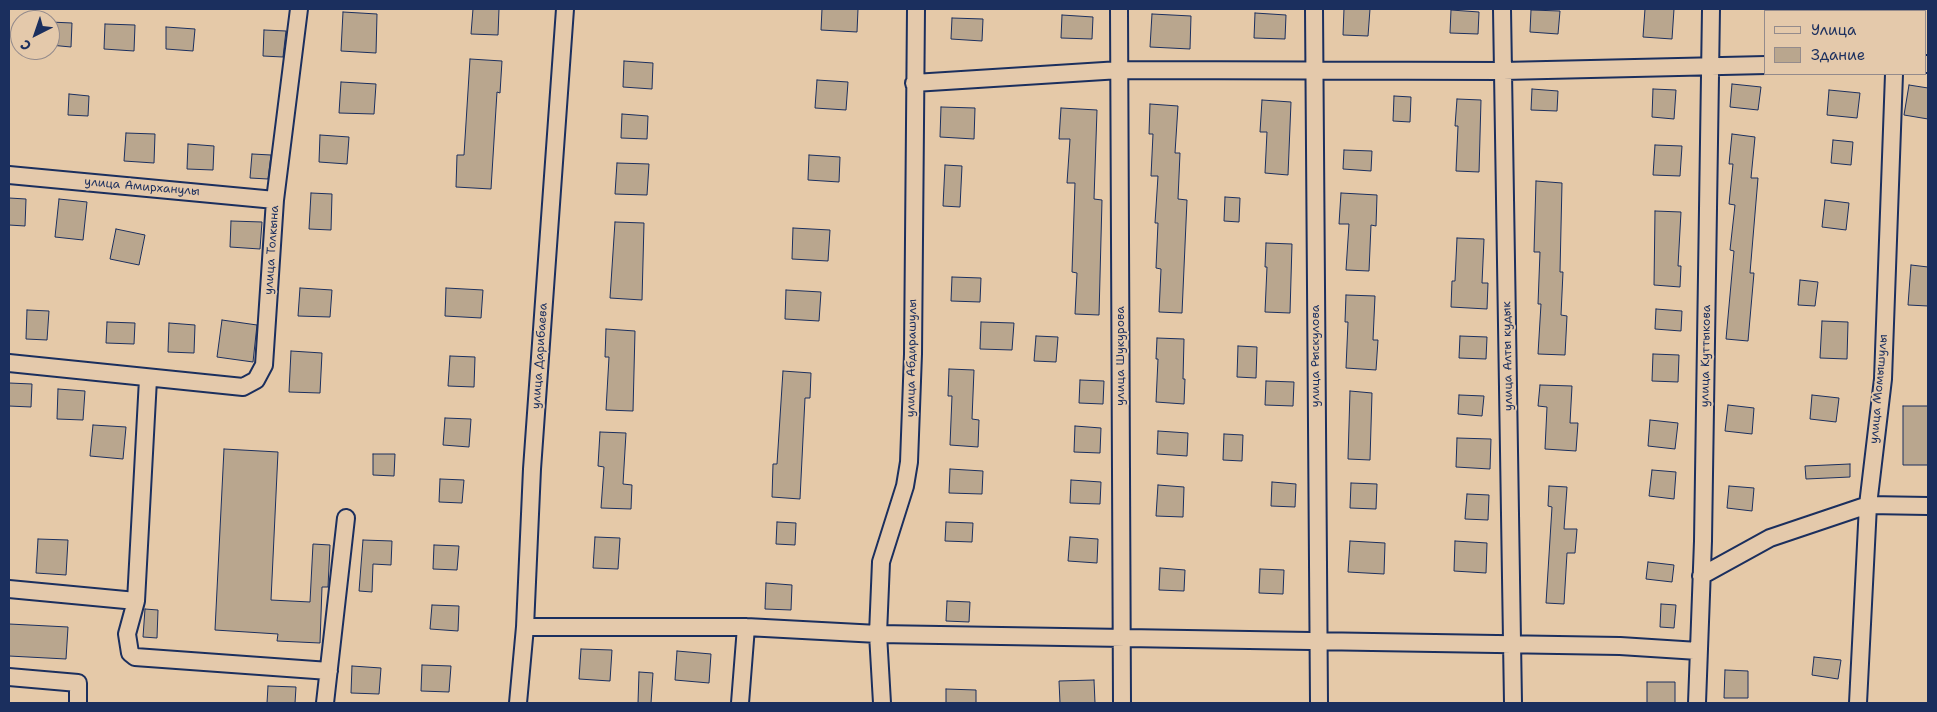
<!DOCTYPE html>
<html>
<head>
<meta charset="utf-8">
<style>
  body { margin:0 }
  #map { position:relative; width:1937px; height:712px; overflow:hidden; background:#e5c9a8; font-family:"Shantell Sans",sans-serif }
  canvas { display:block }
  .frame { position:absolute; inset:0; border:10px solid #1b2f5e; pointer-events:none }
  .legend { position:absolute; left:1764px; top:10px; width:162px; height:65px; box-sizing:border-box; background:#e4c9ab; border:1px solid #948b8c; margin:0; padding:6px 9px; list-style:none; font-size:15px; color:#1b2f5e }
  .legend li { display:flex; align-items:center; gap:10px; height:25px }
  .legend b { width:25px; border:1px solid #948b8c }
  .north { position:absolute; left:10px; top:10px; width:50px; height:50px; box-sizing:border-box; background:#e4c9ab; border:1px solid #948b8c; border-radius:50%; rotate:221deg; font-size:14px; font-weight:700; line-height:20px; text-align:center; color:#1b2f5e }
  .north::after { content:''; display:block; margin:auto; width:18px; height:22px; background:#1b2f5e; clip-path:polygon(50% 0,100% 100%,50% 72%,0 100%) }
</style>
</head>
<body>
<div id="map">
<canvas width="1937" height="712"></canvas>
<div class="frame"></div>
<ul class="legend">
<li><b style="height:6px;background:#e4c9ab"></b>Улица</li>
<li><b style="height:14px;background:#b9a68e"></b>Здание</li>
</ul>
<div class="north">С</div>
</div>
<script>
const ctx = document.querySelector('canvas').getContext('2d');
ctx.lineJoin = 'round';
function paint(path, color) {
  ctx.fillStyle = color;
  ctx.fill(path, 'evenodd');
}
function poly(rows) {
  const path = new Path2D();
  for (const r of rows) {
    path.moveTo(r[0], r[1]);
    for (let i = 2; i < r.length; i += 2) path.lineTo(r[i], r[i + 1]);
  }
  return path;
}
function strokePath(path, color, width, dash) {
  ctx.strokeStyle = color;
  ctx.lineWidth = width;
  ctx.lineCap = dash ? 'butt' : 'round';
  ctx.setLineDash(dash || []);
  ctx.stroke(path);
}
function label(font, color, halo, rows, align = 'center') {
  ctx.font = font + ' "Shantell Sans",sans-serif';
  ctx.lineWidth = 4;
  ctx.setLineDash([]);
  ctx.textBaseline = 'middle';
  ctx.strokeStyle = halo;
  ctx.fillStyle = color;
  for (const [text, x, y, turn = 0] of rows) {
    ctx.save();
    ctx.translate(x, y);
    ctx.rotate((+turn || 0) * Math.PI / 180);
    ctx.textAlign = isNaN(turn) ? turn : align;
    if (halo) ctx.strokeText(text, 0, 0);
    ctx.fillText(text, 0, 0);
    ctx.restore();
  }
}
const building = poly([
  [473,9,499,9,498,35,471,34,473,9],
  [822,9,858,9,857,32,821,30,822,9],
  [1344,9,1370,9,1368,36,1343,35,1344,9],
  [1645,9,1674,9,1672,39,1643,37,1645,9],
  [1451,10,1479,12,1478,34,1450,33,1451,10],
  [1531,10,1560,11,1558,34,1530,32,1531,10],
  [343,12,377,14,376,53,341,51,343,12],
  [1255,13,1286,15,1285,39,1254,38,1255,13],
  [1152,14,1191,16,1190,49,1150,47,1152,14],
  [1062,15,1093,17,1092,39,1061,38,1062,15],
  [952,18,983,19,982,41,951,39,952,18],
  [50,22,72,23,71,47,50,45,50,22],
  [105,24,135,25,134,51,104,49,105,24],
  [166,27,195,29,193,51,166,49,166,27],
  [264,30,286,31,283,57,263,56,264,30],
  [470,59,502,61,500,93,497,92,491,189,456,187,457,155,464,155,470,59],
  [624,61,653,63,652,89,623,87,624,61],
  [817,80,848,82,846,110,815,108,817,80],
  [341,82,376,84,374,114,339,113,341,82],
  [1732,84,1761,87,1758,110,1730,107,1732,84],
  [1909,85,1928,88,1928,119,1904,115,1909,85],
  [1532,89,1558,91,1557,111,1531,110,1532,89],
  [1653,89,1676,90,1674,119,1652,117,1653,89],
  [1829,90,1860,93,1857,118,1827,115,1829,90],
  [69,94,89,96,88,116,68,115,69,94],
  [1394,96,1411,97,1410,122,1393,121,1394,96],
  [1457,99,1481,100,1479,172,1456,171,1458,126,1455,126,1457,99],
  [1262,100,1291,102,1288,175,1265,173,1267,132,1260,132,1262,100],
  [1150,104,1178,106,1175,153,1180,153,1178,199,1187,200,1182,313,1159,312,1161,269,1156,268,1158,223,1155,223,1158,176,1151,176,1153,134,1149,134,1150,104],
  [941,107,975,108,974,139,940,137,941,107],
  [1061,108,1097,110,1094,199,1102,200,1099,315,1075,314,1077,273,1072,272,1075,183,1067,183,1070,139,1059,139,1061,108],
  [622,114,648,116,647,139,621,138,622,114],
  [126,133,155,134,154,163,124,161,126,133],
  [1732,134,1755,137,1751,178,1758,178,1750,273,1754,273,1748,341,1726,339,1734,251,1730,250,1735,205,1729,204,1733,164,1729,164,1732,134],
  [320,135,349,137,347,164,319,162,320,135],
  [1833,140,1853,142,1851,165,1831,163,1833,140],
  [188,144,214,146,213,170,187,169,188,144],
  [1655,145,1682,146,1680,176,1653,175,1655,145],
  [1344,150,1372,151,1371,171,1343,169,1344,150],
  [252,154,271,155,268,179,250,178,252,154],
  [809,155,840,157,839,182,808,180,809,155],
  [617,163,649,164,647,195,615,194,617,163],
  [945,165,962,166,960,207,943,206,945,165],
  [1536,181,1562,183,1560,272,1563,272,1561,315,1567,316,1565,355,1538,354,1541,304,1538,304,1540,252,1534,252,1536,181],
  [311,193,332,194,331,230,309,229,311,193],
  [1341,193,1377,195,1376,226,1371,225,1369,271,1346,270,1349,224,1339,224,1341,193],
  [1225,197,1240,198,1239,222,1224,221,1225,197],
  [9,198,26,199,25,226,9,225,9,198],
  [59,199,87,202,83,240,55,237,59,199],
  [1825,200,1849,203,1846,230,1822,227,1825,200],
  [1655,211,1681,212,1678,266,1681,266,1680,287,1654,285,1655,211],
  [231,221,262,222,260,249,230,247,231,221],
  [615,222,644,223,642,300,610,298,615,222],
  [793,228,830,230,828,261,792,259,793,228],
  [116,229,145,235,139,265,110,259,116,229],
  [1457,238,1484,239,1482,283,1488,283,1487,309,1451,307,1452,281,1455,281,1457,238],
  [1266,243,1292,244,1290,313,1265,312,1267,267,1265,267,1266,243],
  [1911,265,1928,267,1928,306,1908,305,1911,265],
  [952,277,981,278,980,302,951,301,952,277],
  [1800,280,1818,282,1815,306,1798,305,1800,280],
  [300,288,332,290,330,317,298,316,300,288],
  [446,288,483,290,481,318,445,316,446,288],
  [786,290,821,292,819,321,785,319,786,290],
  [1346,295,1375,296,1373,340,1378,340,1376,370,1346,368,1348,322,1345,322,1346,295],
  [1656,309,1682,311,1681,331,1655,329,1656,309],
  [27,310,49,311,47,340,26,339,27,310],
  [222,320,257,325,253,362,217,357,222,320],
  [1822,321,1848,322,1847,359,1820,358,1822,321],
  [107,322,135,323,134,344,106,343,107,322],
  [981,322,1014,323,1012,350,980,349,981,322],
  [169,323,195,325,194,353,168,352,169,323],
  [606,329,635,331,633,411,606,410,609,357,605,357,606,329],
  [1036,336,1058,337,1056,362,1034,361,1036,336],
  [1460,336,1487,337,1486,359,1459,358,1460,336],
  [1157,338,1184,339,1183,379,1185,379,1184,404,1156,402,1158,359,1156,359,1157,338],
  [1238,346,1257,347,1256,378,1237,377,1238,346],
  [291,351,322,353,320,393,289,392,291,351],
  [1653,354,1679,355,1678,382,1652,381,1653,354],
  [450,356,475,357,474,387,448,386,450,356],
  [949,369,974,370,972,419,979,420,978,447,950,445,952,396,948,396,949,369],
  [783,371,811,373,810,398,805,398,800,499,772,497,773,464,777,464,783,371],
  [1080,380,1104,381,1103,404,1079,403,1080,380],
  [1266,381,1294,382,1293,406,1265,405,1266,381],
  [9,383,32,384,31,407,9,406,9,383],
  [1540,385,1572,386,1570,423,1578,423,1576,451,1545,449,1547,407,1538,406,1540,385],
  [58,389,85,391,83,420,57,419,58,389],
  [1350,391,1372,393,1370,460,1348,459,1350,391],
  [1459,395,1484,396,1482,416,1458,414,1459,395],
  [1812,395,1839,398,1836,422,1810,419,1812,395],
  [1728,405,1754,408,1752,434,1725,431,1728,405],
  [1903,406,1928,406,1928,465,1903,465,1903,406],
  [445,418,471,419,469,447,443,445,445,418],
  [1650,420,1678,423,1675,449,1648,446,1650,420],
  [93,425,126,427,123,459,90,456,93,425],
  [1075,426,1101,428,1100,453,1074,452,1075,426],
  [1158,431,1188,433,1187,456,1157,454,1158,431],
  [600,432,626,433,623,484,632,485,631,509,601,508,604,467,598,466,600,432],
  [1224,434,1243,435,1242,461,1223,460,1224,434],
  [1457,438,1491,439,1490,469,1456,467,1457,438],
  [224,449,278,452,271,600,310,602,313,544,330,545,328,587,322,587,320,643,277,641,278,634,215,630,224,449],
  [373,454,395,454,394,476,373,475,373,454],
  [1850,464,1850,477,1806,479,1805,466,1850,464],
  [950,469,983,471,982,494,949,493,950,469],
  [1652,470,1676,472,1674,499,1649,496,1652,470],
  [440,479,464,480,462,503,439,502,440,479],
  [1071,480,1101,482,1100,504,1070,503,1071,480],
  [1272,482,1296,484,1295,507,1271,506,1272,482],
  [1351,483,1377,484,1376,509,1350,508,1351,483],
  [1158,485,1184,487,1183,517,1156,516,1158,485],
  [1549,486,1567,487,1564,529,1577,529,1575,553,1567,553,1564,604,1546,603,1552,507,1548,506,1549,486],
  [1729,486,1754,488,1752,511,1727,508,1729,486],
  [1467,494,1489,495,1488,520,1465,519,1467,494],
  [777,522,796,523,795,545,776,544,777,522],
  [946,522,973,523,972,542,945,541,946,522],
  [595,537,620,538,618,569,593,568,595,537],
  [1070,537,1098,539,1097,563,1068,561,1070,537],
  [38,539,68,540,66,575,36,573,38,539],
  [363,540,392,541,391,565,373,564,372,592,359,591,363,540],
  [1350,541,1385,543,1384,574,1348,572,1350,541],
  [1455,541,1487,543,1486,573,1454,571,1455,541],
  [434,545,459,546,457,570,433,569,434,545],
  [1648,562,1674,565,1672,582,1646,579,1648,562],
  [1160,568,1185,570,1184,591,1159,590,1160,568],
  [1260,569,1284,570,1283,594,1259,593,1260,569],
  [766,583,792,585,791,610,765,609,766,583],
  [947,601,970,602,969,622,946,621,947,601],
  [1661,604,1676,605,1674,628,1660,627,1661,604],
  [432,605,459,606,458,631,430,629,432,605],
  [145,609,158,610,157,638,143,637,145,609],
  [9,624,68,627,66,659,9,656,9,624],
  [581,649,612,650,610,681,579,679,581,649],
  [677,651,711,654,709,683,675,680,677,651],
  [1814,657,1841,660,1838,679,1812,675,1814,657],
  [422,665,451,666,449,692,421,691,422,665],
  [352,666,381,668,379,694,351,693,352,666],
  [1725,670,1748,671,1748,698,1724,698,1725,670],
  [639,672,653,673,651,703,638,703,639,672],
  [1094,680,1095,703,1060,703,1059,681,1094,680],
  [1647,682,1675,682,1675,703,1647,703,1647,682],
  [268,686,296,687,295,703,267,703,268,686],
  [946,689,976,690,976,703,946,703,946,689]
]);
const minor = poly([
  [1119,9,1122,703],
  [1314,9,1319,703],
  [1502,9,1513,703],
  [1897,11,1897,9],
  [1926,64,1928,64],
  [914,83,1120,70,1503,71,1766,65],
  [9,175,275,200],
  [9,363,243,387,256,380,264,365,275,200,299,9],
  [1701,576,1770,538,1868,505,1928,506],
  [9,589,136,601,148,379],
  [136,601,127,634,130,653,135,657,329,671],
  [525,627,746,627,878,634,1620,646,1698,651],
  [9,677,78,683,78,703],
  [325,703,346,518],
  [518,703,525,627,532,469,565,9],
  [740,703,746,627],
  [882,703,878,634,881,562,905,486,909,462,913,354,916,9],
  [1697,703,1703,541,1711,9],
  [1858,703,1868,505,1883,379,1894,74]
]);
const streetNames = [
  ["улица Амирханулы",142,187,5],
  ["улица Толкына",272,250,-86],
  ["улица Дарибаева",540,356,-86],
  ["улица Шукурова",1121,356,-90],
  ["улица Рыскулова",1316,356,-90],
  ["улица Алты кудык",1508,356,-91],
  ["улица Куттыкова",1706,356,-89],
  ["улица Абдирашулы",912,358,-89],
  ["улица Момышулы",1879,389,-85]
];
paint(building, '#b9a68e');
strokePath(building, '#1b2f5e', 1);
strokePath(minor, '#1b2f5e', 20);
strokePath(minor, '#e4c9ab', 16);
label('12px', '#1b2f5e', '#e4c9ab', streetNames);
</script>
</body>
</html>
